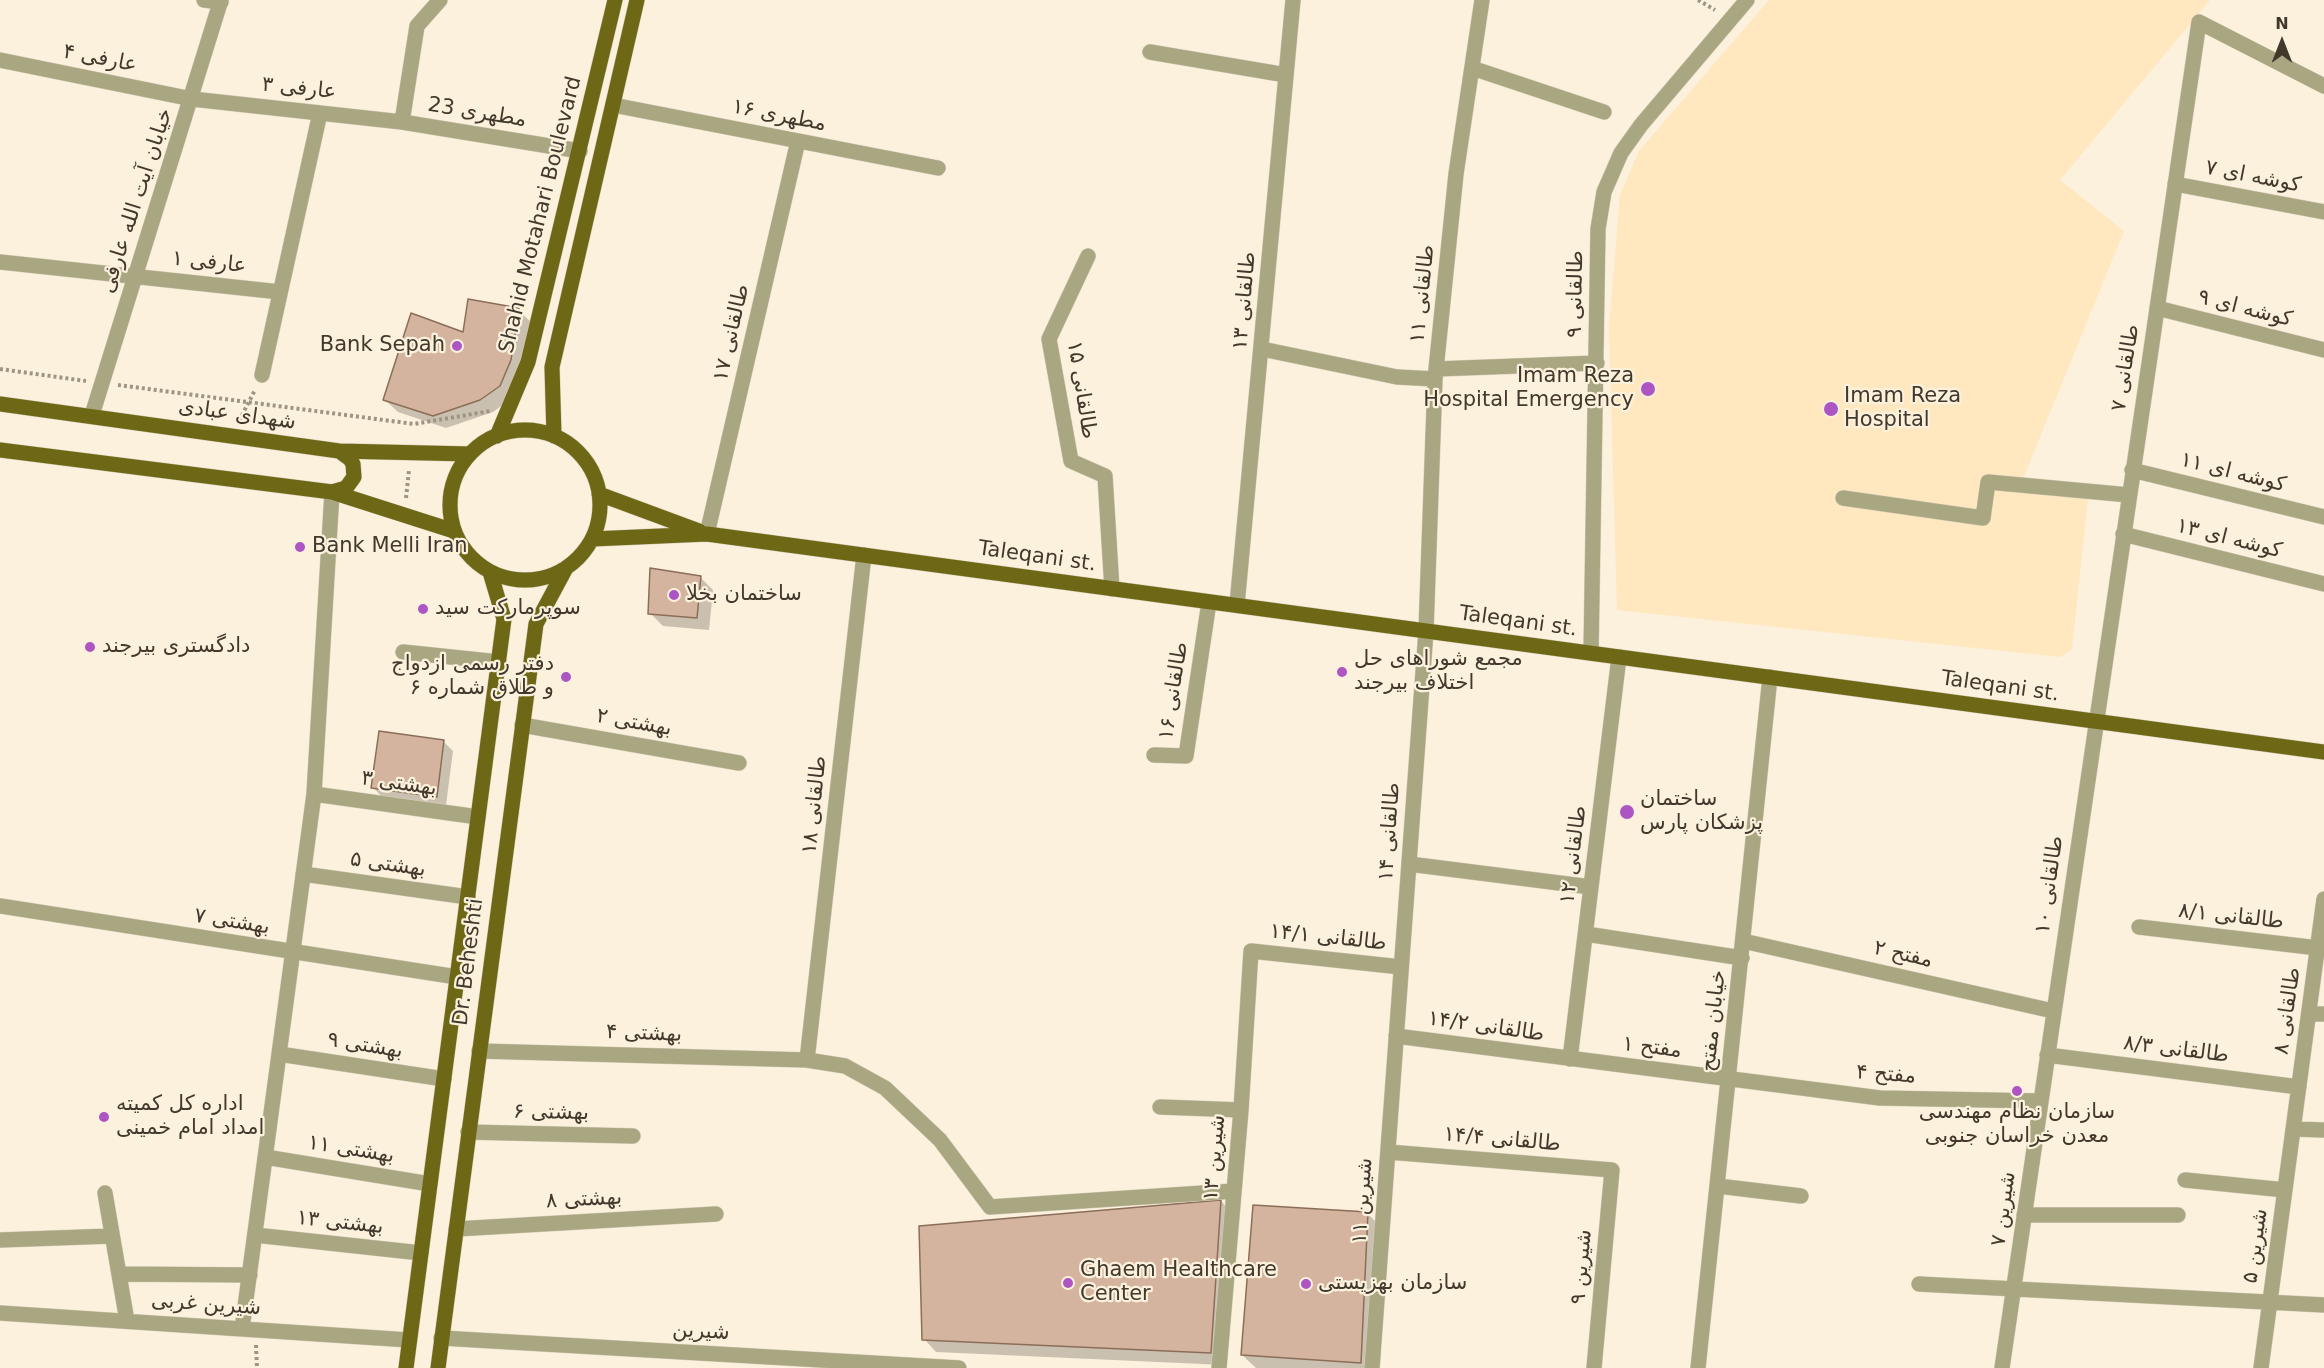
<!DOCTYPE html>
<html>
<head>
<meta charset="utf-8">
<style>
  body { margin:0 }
  #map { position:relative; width:2324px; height:1368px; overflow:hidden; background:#fcf1dd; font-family:"DejaVu Sans",sans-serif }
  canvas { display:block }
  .north { position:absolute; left:2252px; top:12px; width:60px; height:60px; -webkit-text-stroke:4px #fcf1dd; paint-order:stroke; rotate:0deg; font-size:16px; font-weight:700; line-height:24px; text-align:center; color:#40392c }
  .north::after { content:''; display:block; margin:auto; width:21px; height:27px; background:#40392c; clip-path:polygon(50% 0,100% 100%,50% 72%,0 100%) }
</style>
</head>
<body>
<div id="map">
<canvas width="2324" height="1368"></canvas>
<div class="north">N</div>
</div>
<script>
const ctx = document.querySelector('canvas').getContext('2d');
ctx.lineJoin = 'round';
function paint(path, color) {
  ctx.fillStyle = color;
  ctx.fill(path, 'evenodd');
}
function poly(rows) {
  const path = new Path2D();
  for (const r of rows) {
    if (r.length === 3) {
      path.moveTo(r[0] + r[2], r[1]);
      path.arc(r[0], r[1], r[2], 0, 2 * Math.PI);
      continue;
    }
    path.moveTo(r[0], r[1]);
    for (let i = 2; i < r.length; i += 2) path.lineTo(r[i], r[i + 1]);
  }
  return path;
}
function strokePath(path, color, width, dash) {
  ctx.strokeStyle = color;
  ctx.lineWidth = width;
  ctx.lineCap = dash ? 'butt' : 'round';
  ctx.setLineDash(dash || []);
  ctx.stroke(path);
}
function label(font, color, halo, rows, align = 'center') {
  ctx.font = font + ' "DejaVu Sans","Noto Sans Arabic",sans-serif';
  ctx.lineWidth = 4.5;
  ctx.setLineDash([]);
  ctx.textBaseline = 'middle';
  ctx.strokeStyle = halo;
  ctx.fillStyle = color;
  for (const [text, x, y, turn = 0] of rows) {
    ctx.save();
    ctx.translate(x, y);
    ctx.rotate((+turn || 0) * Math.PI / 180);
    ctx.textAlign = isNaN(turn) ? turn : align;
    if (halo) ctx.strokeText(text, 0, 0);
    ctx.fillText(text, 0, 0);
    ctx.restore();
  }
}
const built = poly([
  [1769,0,2210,0,2060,180,2124,231,2018,491,2088,498,2072,649,2060,657,1617,610,1609,328,1620,195,1639,151]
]);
const shadow = poly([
  [518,310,531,322,512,398,493,412,446,428,398,412,385,400,464,334],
  [700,577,713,590,709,630,663,626,650,613],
  [443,741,453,751,446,805,382,797,373,787],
  [1221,1201,1233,1214,1224,1365,936,1352,924,1339],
  [1367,1213,1386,1232,1380,1368,1256,1368,1242,1355]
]);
const building = poly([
  [468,299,519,308,511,360,500,386,480,400,433,416,383,400,411,313,463,332,468,299],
  [650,568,701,576,697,618,648,614,650,568],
  [379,731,444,740,437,797,371,788,379,731],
  [1221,1200,1211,1353,922,1340,919,1226,1221,1200],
  [1253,1205,1368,1212,1361,1363,1241,1355,1253,1205]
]);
const path = poly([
  [1698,0,1715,10],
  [0,369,86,381],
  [118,385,414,424,490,411],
  [239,421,255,390],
  [406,498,409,470],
  [256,1345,257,1368]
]);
const minor = poly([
  [204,0,221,2],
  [1150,52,1286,75],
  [0,60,192,99,402,122,580,151],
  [1472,68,1604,112],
  [613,105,938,168],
  [402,122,417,26,440,0],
  [2175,184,2324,212],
  [1088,256,1049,339,1071,461,1105,476,1112,589],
  [0,262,280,292],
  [2157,308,2324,350],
  [1262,349,1397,377,1435,379],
  [1436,369,1597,363],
  [262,375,320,113],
  [92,415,221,0],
  [2132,470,2324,517],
  [1843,498,1983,518,1988,482,2129,495],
  [707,534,798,141],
  [2123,534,2324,584],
  [1237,605,1293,0],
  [403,652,499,662],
  [1591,653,1598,229,1604,192,1621,153,1641,125,1747,0],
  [522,725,739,763],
  [1154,755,1186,756,1209,602],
  [314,794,478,817],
  [1409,864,1591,887],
  [303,874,468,897],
  [0,906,457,977],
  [2139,927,2318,948],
  [1586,934,1742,958],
  [1743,941,2053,1011],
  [2309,1014,2324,1014],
  [1396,1036,1880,1098,2041,1101],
  [479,1051,807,1060,845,1066,885,1088,940,1140,990,1207,1234,1191],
  [279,1054,444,1079],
  [2047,1055,2299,1087],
  [1570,1059,1619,657],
  [807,1060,864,555],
  [1160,1107,1241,1110],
  [2293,1129,2324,1130],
  [468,1132,633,1136],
  [1388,1152,1612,1170,1594,1368],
  [265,1157,430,1184],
  [2185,1180,2285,1190],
  [1718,1186,1801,1196],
  [105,1193,127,1321],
  [2024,1215,2178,1215],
  [456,1229,716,1214],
  [255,1235,421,1253],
  [0,1240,112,1236],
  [119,1274,250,1275],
  [1919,1284,2324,1305],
  [0,1313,409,1340],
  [242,1329,314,794,332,492],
  [441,1338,959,1368],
  [1219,1368,1241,1110,1251,951,1401,967],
  [1372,1368,1426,631,1435,379,1456,174,1482,0],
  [1698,1368,1770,677],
  [2002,1368,2199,22,2324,86],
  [2261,1368,2324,899]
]);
const major = poly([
  [0,404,339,451,470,454],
  [525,505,75],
  [497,436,528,362,615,0],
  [554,436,552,367,637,0],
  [0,450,332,492,454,531],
  [332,492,346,488,354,477,353,464,350,459,339,451],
  [599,494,699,531],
  [592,539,707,534,2324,752],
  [406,1368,504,619,490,572],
  [438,1368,536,624,566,568]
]);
const markers = [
  [457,346,6,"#ac55c3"],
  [1648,389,8,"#ac55c3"],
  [1831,409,8,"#ac55c3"],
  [300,547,6,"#ac55c3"],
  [674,595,6,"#ac55c3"],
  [423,609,6,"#ac55c3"],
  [90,647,6,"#ac55c3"],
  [1342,672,6,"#ac55c3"],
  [566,677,6,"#ac55c3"],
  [1627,812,8,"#ac55c3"],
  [2017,1091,6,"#ac55c3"],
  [104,1117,6,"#ac55c3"],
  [1068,1283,6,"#ac55c3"],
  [1306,1284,6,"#ac55c3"]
];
const streetNames = [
  ["عارفی ۴",100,59,11],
  ["عارفی ۳",299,89,6],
  ["مطهری 23",477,113,9],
  ["مطهری ۱۶",779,116,11],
  ["کوشه ای ۷",2253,177,11],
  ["خیابان آیت الله عارفی",137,201,-72],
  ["Shahid Motahari Boulevard",541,215,-76],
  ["عارفی ۱",209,263,6],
  ["طالقانی ۱۱",1423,294,-84],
  ["طالقانی ۹",1576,294,-89],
  ["طالقانی ۱۳",1245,301,-85],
  ["کوشه ای ۹",2245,309,14],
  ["طالقانی ۱۷",732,333,-77],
  ["طالقانی ۷",2126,368,-81],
  ["طالقانی ۱۵",1081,390,81],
  ["شهدای عبادی",237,415,8],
  ["کوشه ای ۱۱",2233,473,14],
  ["کوشه ای ۱۳",2229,539,14],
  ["Taleqani st.",1037,557,8],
  ["Taleqani st.",1518,622,8],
  ["Taleqani st.",2000,687,8],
  ["طالقانی ۱۶",1174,691,-81],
  ["بهشتی ۲",634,723,10],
  ["بهشتی ۳",399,784,8],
  ["طالقانی ۱۸",815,805,-84],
  ["طالقانی ۱۴",1390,832,-86],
  ["طالقانی ۱۲",1574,855,-83],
  ["بهشتی ۵",388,865,8],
  ["طالقانی ۱۰",2050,885,-82],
  ["طالقانی ۸/۱",2231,917,6],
  ["بهشتی ۷",232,922,9],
  ["طالقانی ۱۴/۱",1328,938,6],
  ["مفتح ۲",1903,955,13],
  ["Dr. Beheshti",469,962,-83],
  ["طالقانی ۸",2288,1011,-82],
  ["خیابان مفتح",1714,1021,-84],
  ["طالقانی ۱۴/۲",1486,1027,8],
  ["بهشتی ۴",644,1034,2],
  ["بهشتی ۹",365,1046,9],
  ["مفتح ۱",1652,1048,7],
  ["طالقانی ۸/۳",2176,1050,7],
  ["مفتح ۴",1886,1075,4],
  ["بهشتی ۶",551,1113,1],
  ["طالقانی ۱۴/۴",1502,1140,5],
  ["بهشتی ۱۱",351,1150,9],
  ["شیرین ۱۳",1215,1158,-85],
  ["بهشتی ۸",584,1200,-3],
  ["شیرین ۱۱",1363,1201,-86],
  ["شیرین ۷",2004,1209,-82],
  ["بهشتی ۱۳",340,1223,6],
  ["شیرین ۵",2256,1246,-82],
  ["شیرین ۹",1582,1267,-85],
  ["شیرین غربی",206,1305,4],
  ["شیرین",701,1332,3]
];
const poiNames = [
  ["Bank Sepah",445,346,"right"],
  ["Imam Reza",1634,377,"right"],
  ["Hospital Emergency",1634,401,"right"],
  ["Imam Reza",1844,397],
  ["Hospital",1844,421],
  ["Bank Melli Iran",312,547],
  ["ساختمان بخلا",686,595],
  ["سوپرمارکت سید",435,609],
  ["دادگستری بیرجند",102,647],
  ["مجمع شوراهای حل",1354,660],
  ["اختلاف بیرجند",1354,684],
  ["دفتر رسمی ازدواج",554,665,"right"],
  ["و طلاق شماره ۶",554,689,"right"],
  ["ساختمان",1640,800],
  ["پزشکان پارس",1640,824],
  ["اداره کل کمیته",116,1105],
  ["امداد امام خمینی",116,1129],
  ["سازمان نظام مهندسی",2017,1113,"center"],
  ["معدن خراسان جنوبی",2017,1137,"center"],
  ["Ghaem Healthcare",1080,1271],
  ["Center",1080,1295],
  ["سازمان بهزیستی",1318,1284]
];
paint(built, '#ffe7bf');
paint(shadow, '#0003');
paint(building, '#d4b49e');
strokePath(building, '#8b6d59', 1.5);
strokePath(minor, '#d6ccba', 16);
strokePath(major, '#d6ccba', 16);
strokePath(path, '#9d9483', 4, [3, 3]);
strokePath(minor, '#a9a781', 15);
strokePath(major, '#6e6816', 15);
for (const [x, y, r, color] of markers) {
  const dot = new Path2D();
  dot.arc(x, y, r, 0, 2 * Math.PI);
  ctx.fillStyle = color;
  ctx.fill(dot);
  strokePath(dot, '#fcf1dd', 2);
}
label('21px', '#40392c', '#fcf1dd', streetNames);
label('21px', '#40392c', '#fcf1dd', poiNames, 'left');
</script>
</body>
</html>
